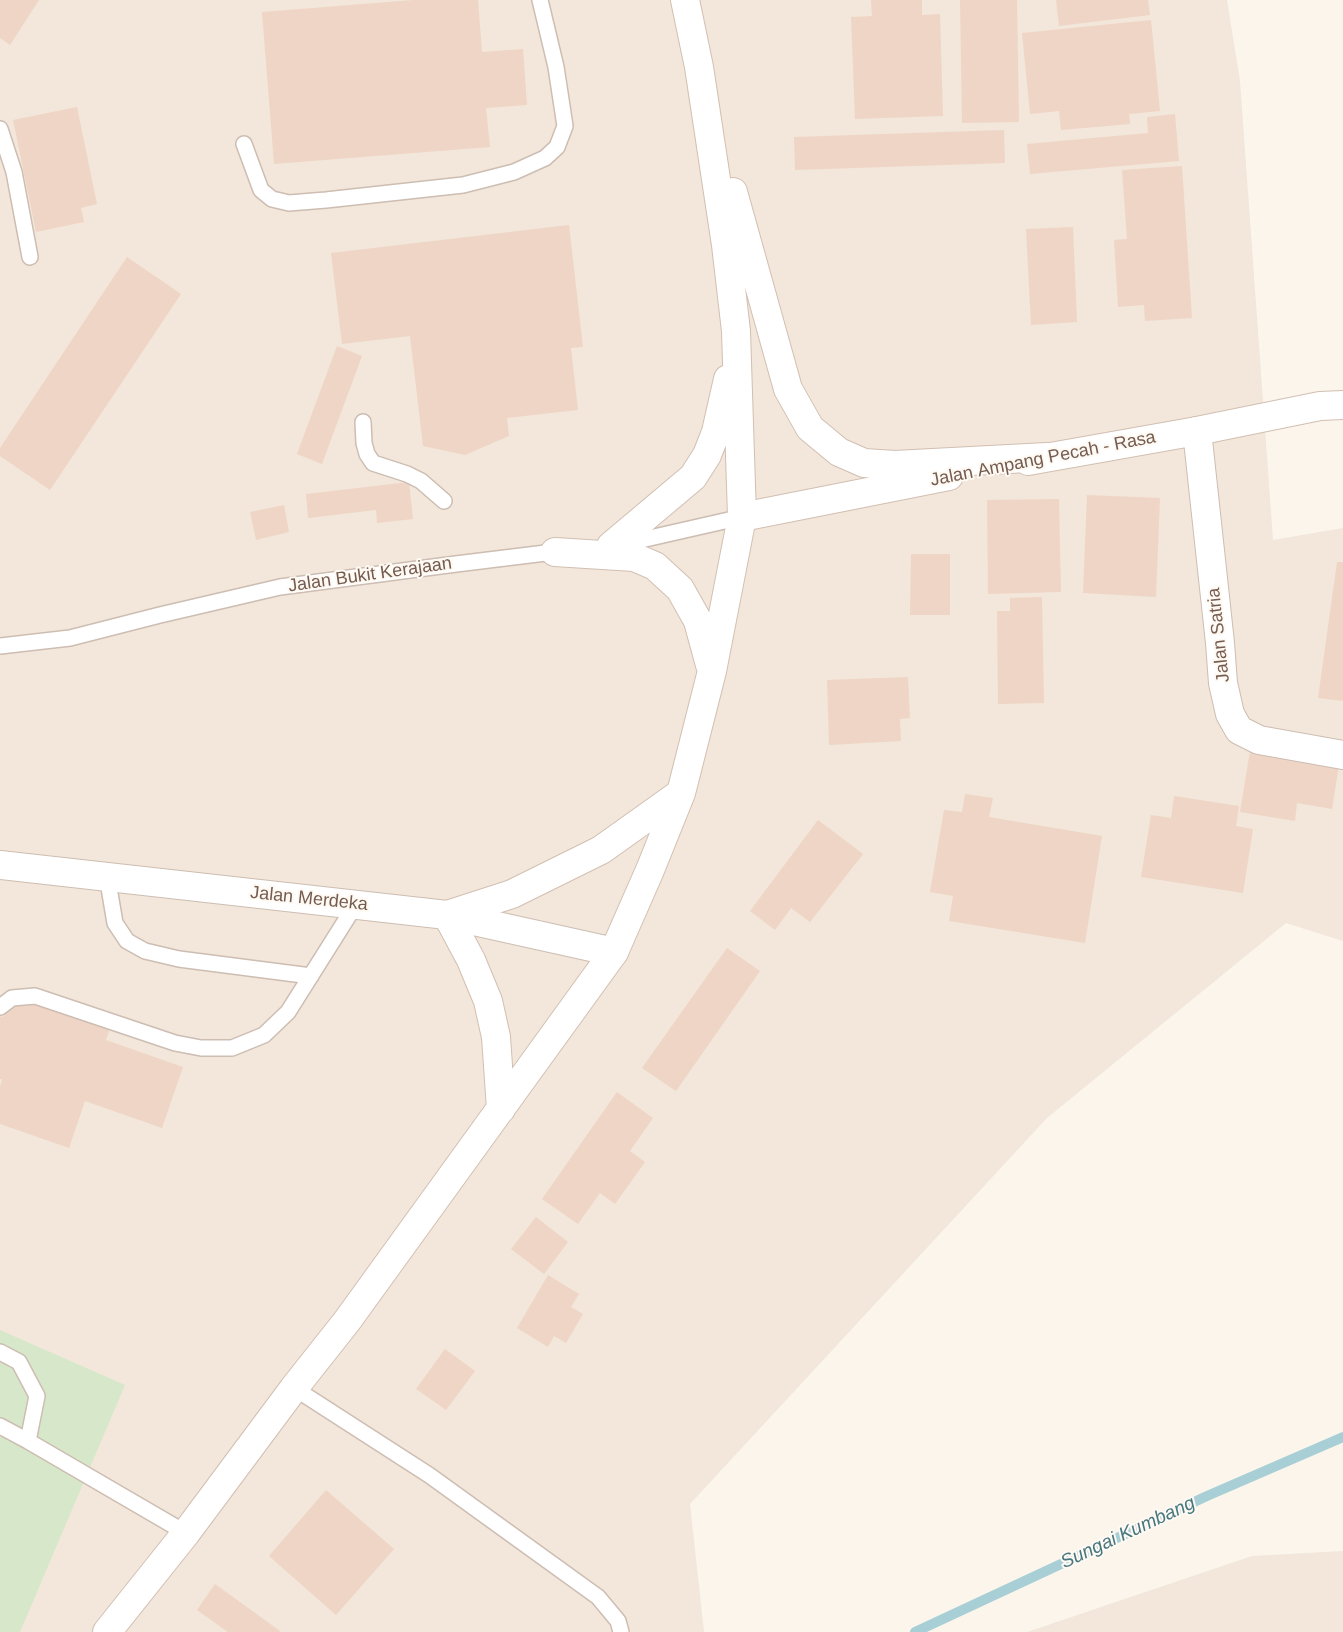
<!DOCTYPE html>
<html>
<head>
<meta charset="utf-8">
<style>
  body { margin:0 }
  canvas { display:block; background:#fbf5ec }
</style>
</head>
<body>
<canvas width="1343" height="1632"></canvas>
<script>
const ctx = document.querySelector('canvas').getContext('2d');
ctx.lineJoin = 'round';
function paint(path, color) {
  ctx.fillStyle = color;
  ctx.fill(path, 'evenodd');
}
function poly(rows) {
  const path = new Path2D();
  for (const r of rows) {
    path.moveTo(r[0], r[1]);
    for (let i = 2; i < r.length; i += 2) path.lineTo(r[i], r[i + 1]);
  }
  return path;
}
function strokePath(path, color, width, dash) {
  ctx.strokeStyle = color;
  ctx.lineWidth = width;
  ctx.lineCap = dash ? 'butt' : 'round';
  ctx.setLineDash(dash || []);
  ctx.stroke(path);
}
function label(font, color, halo, rows, align = 'center') {
  ctx.font = font + ' Arial,sans-serif';
  ctx.lineWidth = 4;
  ctx.setLineDash([]);
  ctx.textBaseline = 'middle';
  ctx.strokeStyle = halo;
  ctx.fillStyle = color;
  for (const [text, x, y, turn = 0] of rows) {
    ctx.save();
    ctx.translate(x, y);
    ctx.rotate((+turn || 0) * Math.PI / 180);
    ctx.textAlign = isNaN(turn) ? turn : align;
    if (halo) ctx.strokeText(text, 0, 0);
    ctx.fillText(text, 0, 0);
    ctx.restore();
  }
}
const residential = poly([
  [0,0,1227,0,1240,81,1273,540,1343,528,1343,941,1286,923,1047,1118,690,1504,704,1632,0,1632],
  [1343,1551,1343,1632,1027,1632,1252,1556]
]);
const green = poly([
  [0,1330,125,1385,20,1632,0,1632]
]);
const stream = poly([
  [915,1632,1207,1496,1343,1437]
]);
const building = poly([
  [0,0,39,0,10,45,0,38],
  [413,0,478,0,482,52,523,49,527,105,486,108,490,147,274,164,262,12],
  [871,0,922,0,922,15,940,14,943,116,855,119,851,17,872,16],
  [960,0,1017,0,1019,122,962,123],
  [1056,0,1148,0,1150,15,1059,26],
  [1151,20,1160,111,1129,114,1130,124,1061,130,1059,111,1030,114,1022,33],
  [77,107,97,204,81,208,84,222,36,232,13,120],
  [1175,114,1179,161,1030,174,1027,144,1148,133,1147,117],
  [1004,130,1005,163,795,170,794,137],
  [1182,166,1192,318,1145,321,1144,305,1118,307,1114,240,1127,239,1122,170],
  [569,225,583,347,571,348,578,410,507,418,509,436,465,455,423,446,410,336,342,344,331,253],
  [1073,227,1077,322,1031,325,1026,229],
  [127,257,181,294,50,490,0,456,0,448],
  [337,346,362,356,322,464,297,454],
  [409,482,413,519,377,523,376,510,308,518,306,494],
  [1087,495,1160,498,1156,597,1083,593],
  [1059,499,1061,592,988,594,987,500],
  [284,505,289,532,256,540,250,512],
  [911,554,950,554,950,615,910,615],
  [1337,562,1343,562,1343,701,1318,698],
  [1042,597,1044,703,998,704,997,611,1010,611,1010,598],
  [908,677,910,718,900,719,901,741,829,745,827,680],
  [1250,751,1339,765,1332,809,1297,803,1295,821,1240,812],
  [965,794,993,798,989,817,1102,836,1085,943,949,921,953,896,930,892,944,810,962,812],
  [1174,796,1239,806,1236,826,1253,829,1243,893,1141,877,1151,815,1171,818],
  [818,820,863,854,810,922,791,908,775,930,750,911],
  [727,948,760,971,676,1091,642,1068],
  [9,999,29,1006,31,1000,110,1028,106,1040,183,1067,162,1128,85,1101,69,1148,0,1124,0,1087,2,1079,0,1079,0,1016,3,1017],
  [617,1092,653,1118,630,1151,645,1162,615,1204,600,1193,578,1224,542,1199],
  [536,1217,568,1242,544,1274,511,1249],
  [548,1275,579,1294,571,1307,583,1314,566,1343,554,1336,548,1347,517,1328],
  [445,1349,475,1371,446,1410,416,1389],
  [326,1490,394,1549,336,1615,269,1556],
  [215,1584,280,1631,279,1632,228,1632,197,1610]
]);
const service = poly([
  [0,129,14,172,30,257],
  [244,144,261,190,272,199,289,203,326,200,463,185,514,172,545,158,557,147,565,126,556,67,540,0],
  [363,422,364,443,367,454,373,463,407,474,421,481,444,501],
  [619,545,742,517],
  [0,646,70,638,160,615,280,587,456,564,562,551],
  [107,876,115,923,127,941,145,951,179,959,311,976],
  [0,1007,12,998,35,996,175,1043,201,1048,232,1048,264,1035,288,1012,356,904],
  [0,1352,19,1362,37,1396,28,1441],
  [294,1388,429,1475,598,1597,618,1621,621,1632],
  [0,1426,28,1441,186,1533]
]);
const minor = poly([
  [1197,431,1220,643,1223,683,1230,714,1239,730,1259,740,1343,755]
]);
const tertiary = poly([
  [0,865,447,915,614,952]
]);
const secondary = poly([
  [733,192,788,389,810,428,839,452,864,463,895,465,1047,457],
  [1028,461,1197,431,1320,406,1343,405],
  [742,517,949,476],
  [611,546,693,477,707,455,716,432,728,379],
  [555,552,634,557,655,566,680,589,698,621,710,665],
  [501,1109,496,1037,488,1001,471,960,447,915,512,894,601,850,681,793],
  [107,1632,186,1533,294,1388,347,1321,614,952,650,870,681,793,712,671,742,517,736,331,726,245,699,67,685,0]
]);
const streetNames = [
  ["Jalan Ampang Pecah - Rasa",1043,459,-11],
  ["Jalan Bukit Kerajaan",370,575,-8],
  ["Jalan Satria",1219,635,-96],
  ["Jalan Merdeka",309,899,6]
];
const waterNames = [
  ["Sungai Kumbang",1128,1533,-25]
];
paint(residential, '#f2e7da');
paint(green, '#d7e8ca');
strokePath(stream, '#a8cfd5', 10);
paint(building, '#efd5c5');
strokePath(service, '#cdbdb2', 18);
strokePath(minor, '#cdbdb2', 30);
strokePath(tertiary, '#cdbdb2', 30);
strokePath(secondary, '#d2bfb2', 30);
strokePath(service, '#fff', 15);
strokePath(minor, '#fff', 28);
strokePath(tertiary, '#fff', 28);
strokePath(secondary, '#fff', 28);
label('18px', '#755c50', '#fef9f2', streetNames);
label('italic 19px', '#47777f', '#fef9f2', waterNames);
</script>
</body>
</html>
